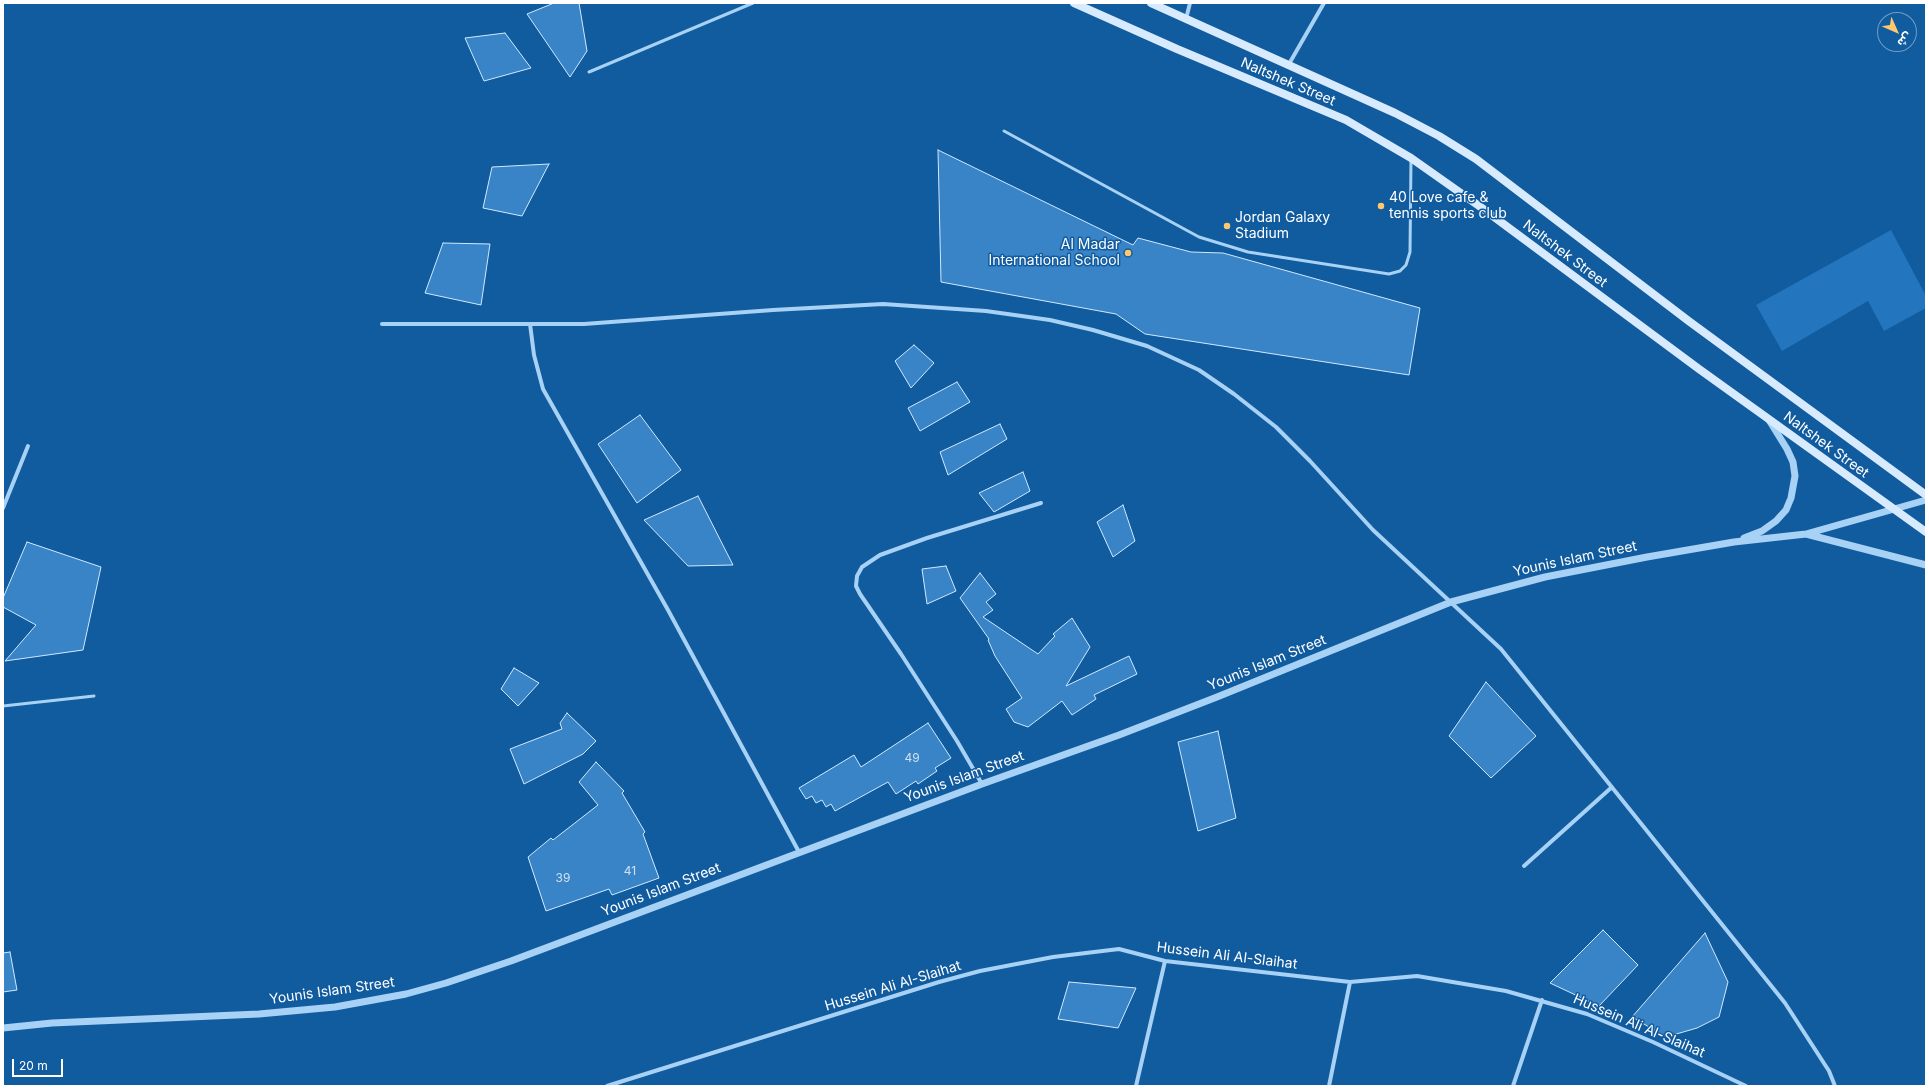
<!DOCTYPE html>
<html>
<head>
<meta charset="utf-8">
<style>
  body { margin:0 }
  #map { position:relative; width:1929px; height:1089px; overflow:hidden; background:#115b9f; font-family:Inter,"Noto Sans Arabic",sans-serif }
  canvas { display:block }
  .frame { position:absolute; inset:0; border:4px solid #fff; pointer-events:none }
  .north { position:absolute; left:1877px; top:12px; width:40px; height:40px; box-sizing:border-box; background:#115b9f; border:1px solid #709dc5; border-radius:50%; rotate:135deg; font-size:11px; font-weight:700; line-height:16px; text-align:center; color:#fff }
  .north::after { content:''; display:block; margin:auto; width:14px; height:18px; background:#ffc86b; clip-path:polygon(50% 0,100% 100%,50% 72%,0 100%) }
  .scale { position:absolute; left:12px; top:1059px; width:51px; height:18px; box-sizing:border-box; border:2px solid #fff; border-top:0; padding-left:5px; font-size:12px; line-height:14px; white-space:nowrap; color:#fff; -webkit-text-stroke:3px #115b9f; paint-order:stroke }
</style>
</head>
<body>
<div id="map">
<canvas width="1929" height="1089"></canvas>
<div class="frame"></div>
<div class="north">ش</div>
<div class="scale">20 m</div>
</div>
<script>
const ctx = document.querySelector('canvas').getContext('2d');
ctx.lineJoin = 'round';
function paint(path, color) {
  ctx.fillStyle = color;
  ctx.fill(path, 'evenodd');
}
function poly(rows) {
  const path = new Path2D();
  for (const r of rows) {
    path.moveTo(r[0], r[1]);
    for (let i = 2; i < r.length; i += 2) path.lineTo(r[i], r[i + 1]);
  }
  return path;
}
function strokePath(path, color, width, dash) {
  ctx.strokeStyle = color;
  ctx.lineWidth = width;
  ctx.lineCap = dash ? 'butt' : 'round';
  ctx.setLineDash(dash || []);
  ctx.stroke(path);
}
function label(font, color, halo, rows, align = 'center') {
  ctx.font = font + ' Inter,sans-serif';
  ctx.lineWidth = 3;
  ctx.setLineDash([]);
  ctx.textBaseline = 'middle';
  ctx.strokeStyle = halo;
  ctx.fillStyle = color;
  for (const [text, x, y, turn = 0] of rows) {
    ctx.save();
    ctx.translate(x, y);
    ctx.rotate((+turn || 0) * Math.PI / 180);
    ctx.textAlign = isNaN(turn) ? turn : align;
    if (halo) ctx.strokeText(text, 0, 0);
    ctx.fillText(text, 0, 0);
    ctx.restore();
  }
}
const green = poly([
  [1891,230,1926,296,1926,308,1884,331,1868,301,1782,351,1756,305]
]);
const building = poly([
  [554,3,579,3,587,51,570,77,527,14,554,3],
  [505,33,531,68,484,81,465,38,505,33],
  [938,150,1133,245,1138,238,1191,252,1223,253,1420,308,1409,375,1145,334,1116,314,941,282,938,150],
  [549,164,522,216,483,208,492,167,549,164],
  [443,243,490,244,481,305,425,293,443,243],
  [914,345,934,363,911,388,895,361,914,345],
  [957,382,970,402,920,431,908,408,957,382],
  [640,415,681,470,637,503,598,444,640,415],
  [1000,424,1007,439,948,475,940,452,1000,424],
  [1023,472,1030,491,994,512,979,493,1023,472],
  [698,496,733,565,688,566,644,520,698,496],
  [1123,505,1135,541,1113,557,1097,522,1123,505],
  [27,542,101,567,83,650,5,661,36,625,3,607,3,598,27,542],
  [946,566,956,591,927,604,922,569,946,566],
  [980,573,996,594,986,602,993,610,983,617,1038,654,1055,636,1053,634,1072,618,1090,647,1066,686,1129,656,1137,674,1094,695,1096,699,1072,715,1062,701,1028,727,1014,722,1006,709,1022,698,995,656,988,640,989,639,960,598,980,573],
  [514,668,539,683,518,706,501,689,514,668],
  [1486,682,1536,736,1491,778,1449,736,1486,682],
  [567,713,596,741,583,754,524,784,510,749,562,729,560,723,567,713],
  [928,723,951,758,935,768,937,771,918,784,916,781,896,794,888,782,835,811,831,804,826,807,822,800,816,803,812,796,806,799,799,788,854,755,861,767,928,723],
  [1218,731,1236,818,1198,831,1178,742,1218,731],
  [596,762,624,791,622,793,645,832,643,834,659,878,612,895,609,889,546,911,528,857,551,838,553,840,598,805,579,782,596,762],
  [1603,930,1638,965,1599,1006,1550,983,1603,930],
  [1705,933,1728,982,1719,1017,1697,1028,1666,1037,1632,1017,1705,933],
  [10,952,17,990,3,992,3,953,10,952],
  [1069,982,1136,988,1118,1028,1058,1019,1069,982]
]);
const service = poly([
  [589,72,753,3],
  [1004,131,1199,237,1248,252,1389,274,1400,271,1406,265,1410,252,1411,159],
  [3,706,94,696]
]);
const minor = poly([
  [1186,19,1190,3],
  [1289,64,1324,3],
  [382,324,584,324,773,310,883,304,986,311,1050,320,1093,330,1147,346,1199,370,1234,394,1276,427,1310,461,1373,530,1501,649,1785,1003,1829,1071,1835,1086],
  [530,324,534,355,543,389,668,610,799,852],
  [3,508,28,446],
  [982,784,957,741,901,654,860,594,856,586,857,576,862,567,880,555,927,538,1041,503],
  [1524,866,1612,787],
  [607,1086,939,982,980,971,1053,957,1119,949,1165,961,1350,982,1417,976,1506,991,1587,1014,1653,1042,1746,1086],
  [1136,1086,1165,961],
  [1329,1086,1350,982],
  [1513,1086,1542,1000]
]);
const tertiary = poly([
  [1806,534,1926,565],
  [1744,538,1762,531,1776,521,1786,510,1791,498,1795,476,1793,462,1787,449,1769,420],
  [3,1028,52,1023,259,1014,335,1007,406,994,446,983,511,961,982,784,1119,735,1217,697,1451,602,1545,577,1647,557,1734,542,1806,534,1926,500]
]);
const secondary = poly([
  [1074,3,1177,49,1346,120,1411,158,1482,208,1699,369,1926,532],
  [1151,3,1395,113,1439,136,1476,159,1690,322,1926,495]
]);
const markers = [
  [1381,206,4,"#ffc86b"],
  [1227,226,4,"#ffc86b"],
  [1128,253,4,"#ffc86b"]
];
const numberNames = [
  ["49",912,758],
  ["41",630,871],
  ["39",563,878]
];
const streetNames = [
  ["Naltshek Street",1288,82,23],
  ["Naltshek Street",1565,254,37],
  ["Naltshek Street",1826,445,36],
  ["Younis Islam Street",1575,559,-12],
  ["Younis Islam Street",1267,663,-22],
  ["Younis Islam Street",964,777,-20],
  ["Younis Islam Street",661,890,-21],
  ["Hussein Ali Al-Slaihat",1227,956,7],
  ["Hussein Ali Al-Slaihat",893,986,-17],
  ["Younis Islam Street",332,991,-8],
  ["Hussein Ali Al-Slaihat",1639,1026,23]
];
const poiNames = [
  ["40 Love cafe &",1389,198],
  ["tennis sports club",1389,214],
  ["Jordan Galaxy",1235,218],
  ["Stadium",1235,234],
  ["Al Madar",1120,245,"right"],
  ["International School",1120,261,"right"]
];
paint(green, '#2375bd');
paint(building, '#3984c6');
strokePath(building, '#d0e9fe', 1);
strokePath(service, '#a7d1f5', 3);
strokePath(minor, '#a7d1f5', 4);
strokePath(tertiary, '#a7d1f5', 7);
strokePath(secondary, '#d8ebfe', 8);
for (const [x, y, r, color] of markers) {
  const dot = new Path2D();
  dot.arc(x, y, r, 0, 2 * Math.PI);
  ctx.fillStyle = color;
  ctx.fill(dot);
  strokePath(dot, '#115b9f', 1.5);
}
label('12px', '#cee0f1', null, numberNames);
label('14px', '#fff', '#115b9f', streetNames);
label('14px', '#fff', '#115b9f', poiNames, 'left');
</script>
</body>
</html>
